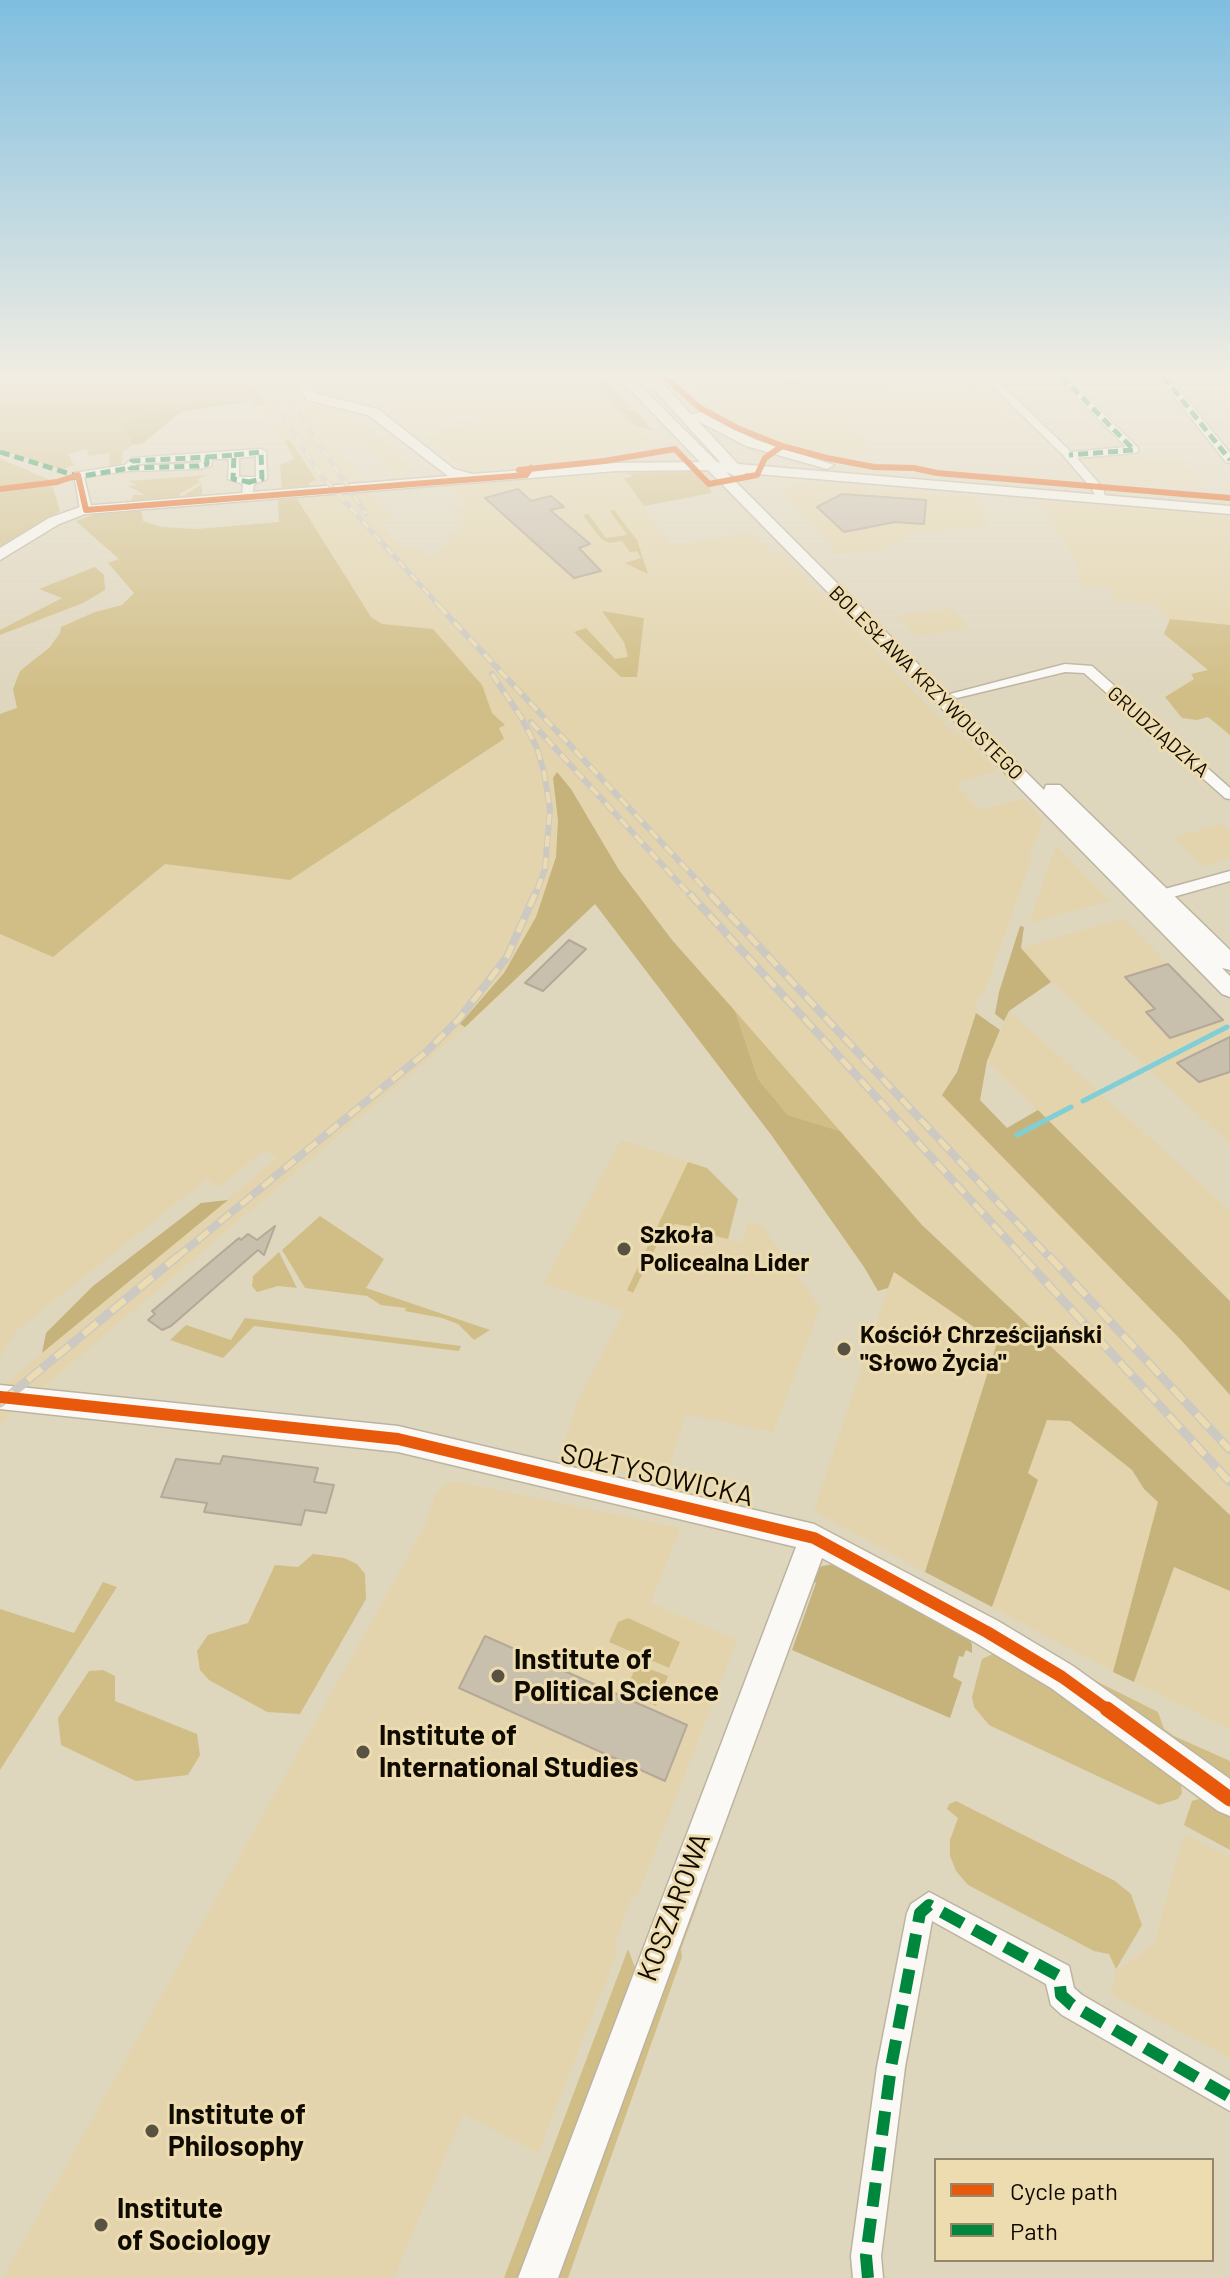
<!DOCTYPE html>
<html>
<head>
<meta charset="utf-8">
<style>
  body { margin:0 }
  #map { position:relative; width:1230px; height:2278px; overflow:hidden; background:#dfd6be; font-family:Barlow,sans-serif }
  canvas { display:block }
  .legend { position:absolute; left:934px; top:2158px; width:280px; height:104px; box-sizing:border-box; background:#eddcb0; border:2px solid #95886a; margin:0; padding:10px 14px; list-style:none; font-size:24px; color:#100b00 }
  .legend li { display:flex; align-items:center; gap:16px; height:40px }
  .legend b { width:40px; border:2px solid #95886a }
</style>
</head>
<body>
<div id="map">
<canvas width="1230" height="2278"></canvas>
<ul class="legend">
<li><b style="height:10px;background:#e8590c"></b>Cycle path</li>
<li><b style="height:10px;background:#00873e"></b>Path</li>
</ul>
</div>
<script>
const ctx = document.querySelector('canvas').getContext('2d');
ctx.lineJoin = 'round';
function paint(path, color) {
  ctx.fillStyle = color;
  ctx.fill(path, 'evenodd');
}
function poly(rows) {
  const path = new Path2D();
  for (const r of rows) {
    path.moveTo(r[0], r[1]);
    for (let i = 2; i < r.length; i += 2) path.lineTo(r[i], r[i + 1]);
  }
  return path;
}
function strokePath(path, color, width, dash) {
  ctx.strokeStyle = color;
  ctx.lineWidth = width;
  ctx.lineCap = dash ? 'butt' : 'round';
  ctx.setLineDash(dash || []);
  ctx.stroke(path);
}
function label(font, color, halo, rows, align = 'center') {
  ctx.font = font + ' Barlow,sans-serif';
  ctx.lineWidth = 6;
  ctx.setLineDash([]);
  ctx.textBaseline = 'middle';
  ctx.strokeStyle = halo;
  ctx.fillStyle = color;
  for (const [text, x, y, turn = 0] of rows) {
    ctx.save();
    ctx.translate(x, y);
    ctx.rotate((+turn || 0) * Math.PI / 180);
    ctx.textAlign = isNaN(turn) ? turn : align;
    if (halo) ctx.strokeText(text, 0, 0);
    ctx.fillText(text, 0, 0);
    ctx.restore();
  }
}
const built = poly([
  [245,376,287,376,305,404,348,409,416,471,395,474,368,448,329,440,333,446,340,449,369,492,394,518,378,523,404,549,415,547,425,556,438,553,452,532,462,529,458,523,465,520,455,511,464,505,450,489,439,487,620,473,672,546,750,531,772,553,782,552,954,734,959,733,997,771,955,783,980,810,1023,799,1038,814,1041,818,1041,830,1029,852,1033,854,985,990,976,999,977,1009,952,1082,1230,1395,1230,1515,1096,1389,997,1344,925,1572,814,1511,888,1288,595,904,466,1027,0,1424,0,1388,277,1158,264,1150,219,1188,207,1179,17,1330,0,1357,0,934,53,957,165,864,290,880,504,739,499,728,504,725,493,714,433,629,382,624,371,617,297,499,310,498,307,487],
  [301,376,586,376,653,445,558,463,467,471,423,437,478,423,476,419,465,414,413,427,380,398,352,404,330,401,311,391],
  [680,376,756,376,769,383,827,376,979,376,984,380,891,389,890,393,979,386,1018,426,964,428,852,421,853,433,868,437,863,454,853,462,790,447,729,422,735,418,733,415,716,408],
  [1115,455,1183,459,1205,486,1100,477,1082,458],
  [800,482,977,496,990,526,914,533,880,550,834,555,828,549,835,547,780,493],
  [1040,501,1230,516,1230,625,1170,619,1160,611,1159,605,1113,602,1112,588,1081,586,1077,565],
  [951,608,969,628,918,636,896,616],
  [1221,824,1230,831,1230,858,1203,866,1174,837],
  [1056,845,1110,901,1029,923],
  [1123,918,1227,1025,1144,1065,1051,982,1021,948],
  [1009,1011,1230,1210,1230,1301,987,1061],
  [1230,1029,1230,1144,1149,1069],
  [621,1140,695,1164,665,1231,675,1224,685,1224,709,1229,715,1236,743,1242,748,1222,761,1225,820,1308,773,1432,685,1414,667,1479,661,1482,559,1459,577,1403,624,1311,544,1283],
  [1047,1420,1069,1420,1132,1470,1144,1489,1159,1502,1113,1672,992,1607,1037,1480,1028,1473],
  [448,1482,459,1482,680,1528,651,1603,737,1640,638,1895,631,1898,615,1943,618,1951,538,2153,463,2114,394,2278,3,2278,423,1530,436,1494],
  [1174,1567,1230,1591,1230,1730,1134,1682],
  [1184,1834,1230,1857,1230,2058,1111,1995,1116,1971,1154,1944]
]);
const green = poly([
  [0,376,248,376,265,403,256,407,252,401,236,400,131,419,122,424,133,445,123,452,121,467,110,469,109,453,88,456,87,449,68,454,74,465,63,470,0,449],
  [586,376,601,376,633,408,621,407,636,411,653,431,635,426],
  [290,440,316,480,309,483,311,489,282,491,280,465,294,459,285,441],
  [0,458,1,459,50,480,0,487],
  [692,471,709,486,712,493,644,506,624,478,632,477,631,474,620,473],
  [206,475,197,480,201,482,179,494,181,497,202,484,202,496,131,502,133,495,145,495,128,486,137,485,129,481],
  [43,486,53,487,60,511,0,549,0,492],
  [297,499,371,617,382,624,433,629,482,685,492,713,505,725,499,728,504,739,290,880,165,864,53,957,0,934,0,714,17,708,13,689,20,671,50,647,60,633,61,627,95,612,122,605,134,593,108,563,119,559,76,521,95,514,141,510,143,521,162,527,197,529,279,522,278,500],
  [614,510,637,540,648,574,625,563,641,558,637,551,630,552,622,541,609,543,601,539,583,515,588,514,606,538,627,535,610,511],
  [95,567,104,575,105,590,83,603,0,635,0,630,62,598,39,589],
  [602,611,644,618,637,677,621,677,574,632,586,628,615,659,628,657,624,642],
  [1170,619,1230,625,1230,735,1208,717,1197,720,1182,718,1165,697,1194,679,1191,674,1208,670,1164,634],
  [735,1011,840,1131,788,1115,758,1079],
  [688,1162,707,1168,738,1199,728,1239,715,1236,709,1229,675,1224,663,1233,633,1293,627,1290],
  [320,1216,384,1259,366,1288,490,1330,474,1340,458,1324,442,1318,405,1311,406,1308,381,1305,367,1296,305,1288,282,1250],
  [279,1252,297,1288,278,1286,257,1292,252,1286,253,1276],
  [245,1318,461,1346,459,1351,254,1326,223,1358,170,1340,186,1325,231,1340],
  [313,1554,344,1558,357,1564,365,1574,366,1599,300,1714,267,1712,209,1680,200,1670,197,1651,208,1635,248,1623,275,1565,298,1567],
  [103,1582,117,1587,0,1770,0,1609,74,1633],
  [628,1618,680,1642,669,1668,609,1642,618,1622],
  [997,1652,1006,1654,1181,1784,1182,1793,1178,1799,1159,1805,989,1725,974,1707,972,1697,982,1659],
  [637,1664,668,1676,656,1706,625,1692],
  [103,1670,115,1676,115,1701,197,1734,200,1755,188,1775,136,1781,61,1745,58,1718,89,1671],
  [1078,1672,1158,1712,1164,1729,1174,1736,1230,1761,1230,1786],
  [1206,1797,1230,1811,1230,1850,1184,1825,1192,1801],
  [956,1801,1115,1881,1131,1894,1142,1925,1116,1969,1109,1954,1094,1951,968,1885,956,1871,950,1856,950,1840,958,1818,947,1809,949,1804],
  [703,1889,681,1949,682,1957,568,2278,550,2278,687,1905],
  [628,1949,636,1970,526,2278,504,2278]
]);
const forest = poly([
  [236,400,252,401,181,412,142,444,133,445,122,424,131,418,169,410],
  [557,772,571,789,619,870,672,940,735,1011,758,1079,788,1115,840,1131,922,1225,1230,1515,1230,1591,1174,1567,1134,1682,1113,1672,1158,1502,1144,1489,1132,1470,1070,1421,1047,1420,1028,1473,1038,1480,992,1607,925,1572,997,1343,894,1272,888,1288,878,1291,864,1267,772,1136,595,904,465,1027,460,1024,504,973,536,917,556,857,558,820,553,778],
  [1020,926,1024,927,1021,948,1051,982,1009,1011,1004,1021,995,1014,999,992],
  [976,1013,1000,1030,987,1061,980,1100,1007,1128,1038,1110,1230,1301,1230,1395,1181,1340,942,1095,957,1072],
  [228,1200,42,1353,46,1333,93,1286,201,1203],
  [835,1564,966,1635,972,1644,972,1653,966,1650,963,1657,959,1656,953,1677,962,1682,950,1718,792,1650,816,1583,808,1577,822,1566]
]);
const stream = poly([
  [1083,1101,1227,1027],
  [1017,1135,1071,1107]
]);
const building = poly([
  [518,489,531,501,551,496,564,507,550,510,590,544,579,548,601,571,574,578,485,498,518,489],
  [842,494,926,500,924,524,895,522,844,532,817,507,842,494],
  [569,940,586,949,543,991,525,983,569,940],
  [1168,964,1223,1020,1170,1038,1146,1012,1155,1009,1125,977,1168,964],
  [1230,1037,1230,1072,1199,1082,1177,1063,1230,1037],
  [275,1226,264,1255,258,1250,171,1326,162,1330,148,1320,155,1314,152,1311,239,1238,241,1240,248,1234,257,1240,275,1226],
  [223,1456,318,1468,314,1482,334,1485,326,1513,305,1510,301,1525,204,1512,207,1503,161,1497,176,1459,220,1464,223,1456],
  [485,1636,687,1725,665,1781,459,1688,485,1636]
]);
const street = poly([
  [982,376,993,376,1071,452,1126,447,1056,376,1066,376,1138,448,1138,452,1134,453,1077,458,1103,488,1106,501,1098,501,1092,489,1062,454,982,376],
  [1158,376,1168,376,1230,453,1230,463,1226,462,1158,376],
  [261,449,266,452,267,479,254,484,252,499,242,497,243,484,228,479,229,459,212,459,211,466,199,469,129,471,84,477,92,510,86,513,80,510,74,473,125,465,132,458,261,449],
  [256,456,256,477,239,477,239,458,256,456],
  [202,460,199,463,136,466,137,464,202,460],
  [1065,664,1092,666,1230,788,1230,799,1225,798,1084,673,1065,672,957,698,950,694,1065,664],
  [1230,871,1230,881,1148,904,1140,899,1143,895,1230,871],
  [929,1892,1069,1966,1074,1988,1082,1995,1230,2081,1230,2111,1062,2015,1051,2005,1046,1984,932,1921,905,2067,881,2256,883,2278,853,2278,851,2256,877,2067,907,1913,911,1904,929,1892]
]);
const secondary = poly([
  [289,376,302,376,317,394,378,409,454,469,472,474,616,463,700,462,617,376,630,376,717,462,721,463,642,376,656,376,691,414,702,412,756,440,834,465,827,469,746,446,698,421,738,464,1230,506,1230,514,746,473,739,478,726,472,1044,790,1046,785,1060,785,1230,950,1230,970,1222,968,1186,932,1230,976,1230,997,1222,994,708,470,616,471,85,514,59,524,0,560,0,548,49,518,83,506,448,476,368,415,307,400,289,376],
  [0,1385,398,1426,814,1524,998,1621,1073,1666,1230,1779,1230,1816,1218,1811,1051,1688,976,1643,822,1558,558,2278,518,2278,796,1547,398,1452,0,1409,0,1385]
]);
const railFar3 = poly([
  [257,376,319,473,441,608],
  [274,376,366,514]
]);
const railFar2 = poly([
  [439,606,712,896],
  [492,674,521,717,537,748,544,772,550,809,545,869,535,896],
  [531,722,691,896]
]);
const railFar1 = poly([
  [690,894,1024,1258],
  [710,894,1050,1258],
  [176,1258,425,1053,459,1019,507,957,535,894]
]);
const rail = poly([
  [1022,1256,1230,1482],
  [1049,1256,1230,1450],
  [0,1403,178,1256]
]);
const quietFar1 = poly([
  [1061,376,1134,450,1069,455],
  [1163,376,1230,460],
  [0,452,74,475],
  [234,455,261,452,262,479,249,482],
  [207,457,207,464,199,466,130,468,132,461,207,457],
  [207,457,234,455,233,479,249,482,249,486],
  [71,478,130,468]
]);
const quiet = poly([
  [868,2278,866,2256,891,2067,920,1913,929,1905,1059,1976,1061,1995,1072,2005,1230,2097]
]);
const cyclewayFar2 = poly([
  [664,376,700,408,737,428,782,446,827,458,874,467,914,468,937,473,1230,498],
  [519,470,604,461,675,449,709,484,757,475,765,458,782,446],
  [0,489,57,482,78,475,86,510,526,475,531,468]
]);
const cyclewayFar1 = poly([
  [0,1397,398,1439,814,1538,987,1632,1062,1677,1109,1711]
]);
const cycleway = poly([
  [1107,1709,1230,1799]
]);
const markers = [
  [624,1249,8,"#585242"],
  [844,1349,8,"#585242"],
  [498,1676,8,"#585242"],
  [363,1752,8,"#585242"],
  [152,2131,8,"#585242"],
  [101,2225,8,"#585242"]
];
const farStreetnames = [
  ["BOLESŁAWA KRZYWOUSTEGO",926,683,45],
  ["GRUDZIĄDZKA",1158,732,41]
];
const poiNames = [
  ["Szkoła",640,1235],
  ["Policealna Lider",640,1263],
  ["Kościół Chrześcijański",860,1335],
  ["\"Słowo Życia\"",860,1363]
];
const nearStreetnames = [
  ["SOŁTYSOWICKA",657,1475,13],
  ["KOSZAROWA",674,1907,-69]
];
const nearPoinames = [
  ["Institute of",514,1660],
  ["Political Science",514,1692],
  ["Institute of",379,1736],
  ["International Studies",379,1768],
  ["Institute of",168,2115],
  ["Philosophy",168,2147],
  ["Institute",117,2209],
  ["of Sociology",117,2241]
];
paint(built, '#e3d4ad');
paint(green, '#d1be86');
paint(forest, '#c6b37b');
strokePath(stream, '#81ced5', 5);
paint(building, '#c9bfad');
strokePath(building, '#b4a998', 2);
strokePath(street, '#bcb4a1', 3);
strokePath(secondary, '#bcb4a1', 3);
paint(street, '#faf9f5');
paint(secondary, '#faf9f5');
strokePath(railFar3, '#ccc9c2', 5);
strokePath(railFar2, '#ccc9c2', 6);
strokePath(railFar1, '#ccc9c2', 8);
strokePath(rail, '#ccc9c2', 9);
strokePath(railFar3, '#eddcb0', 3, [9]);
strokePath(railFar2, '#eddcb0', 4, [11]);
strokePath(railFar1, '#eddcb0', 5, [14]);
strokePath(rail, '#eddcb0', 6, [18]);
strokePath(quietFar1, '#00873e', 5, [10, 5]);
strokePath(quiet, '#00873e', 12, [24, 12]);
strokePath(cyclewayFar2, '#e8590c', 6);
strokePath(cyclewayFar1, '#e8590c', 12);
strokePath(cycleway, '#e8590c', 15);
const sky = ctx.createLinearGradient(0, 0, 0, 695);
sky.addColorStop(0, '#7fbee0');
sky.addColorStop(0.54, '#f1ede2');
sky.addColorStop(1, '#f1ede200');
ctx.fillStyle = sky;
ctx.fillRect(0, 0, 1230, 695);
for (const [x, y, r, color] of markers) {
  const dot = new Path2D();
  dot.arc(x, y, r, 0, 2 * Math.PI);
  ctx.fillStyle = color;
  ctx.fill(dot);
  strokePath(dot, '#eddcb0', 3);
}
label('20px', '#100b00', '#eddcb0', farStreetnames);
label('bold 24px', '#100b00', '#eddcb0', poiNames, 'left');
label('28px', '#100b00', '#eddcb0', nearStreetnames);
label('bold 28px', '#100b00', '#eddcb0', nearPoinames, 'left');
</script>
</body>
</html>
